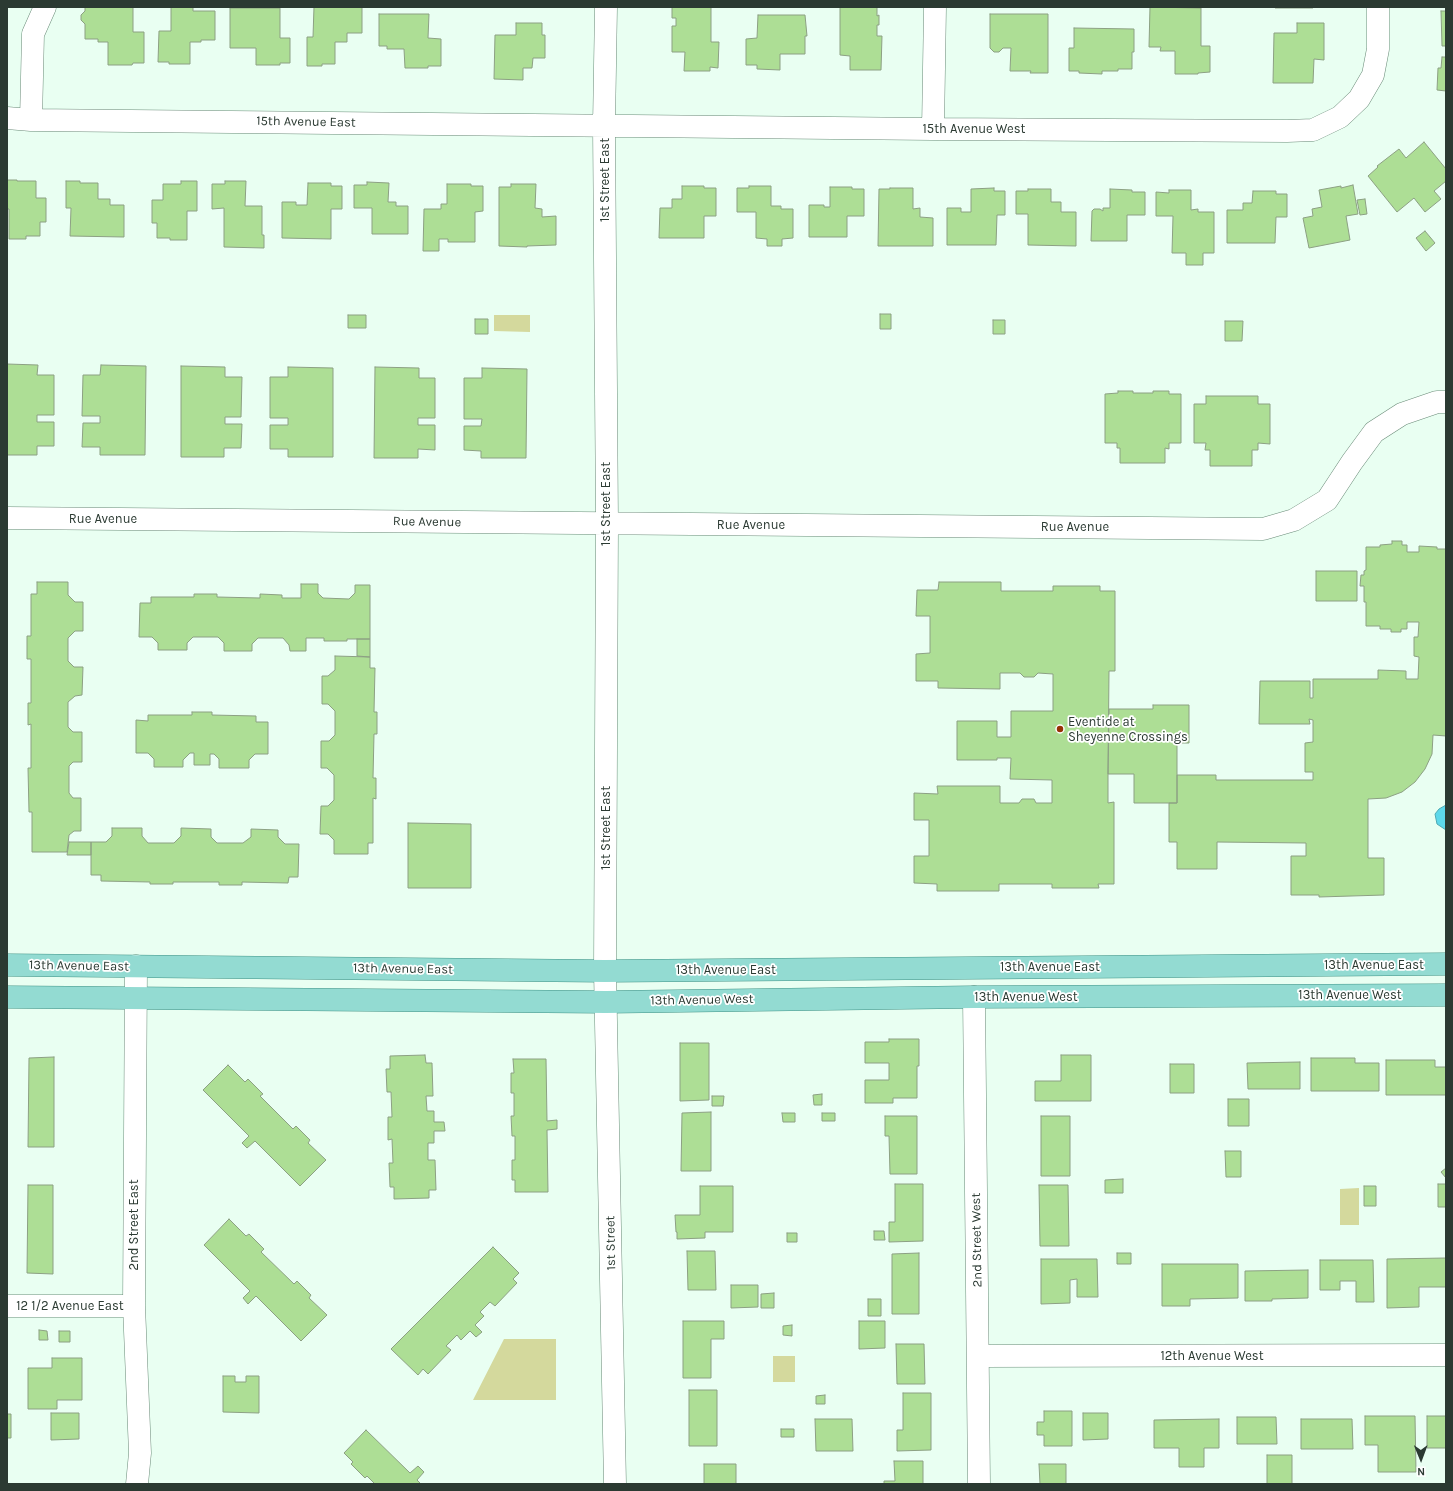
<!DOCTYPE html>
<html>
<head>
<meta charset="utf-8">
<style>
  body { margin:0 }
  #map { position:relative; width:1453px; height:1491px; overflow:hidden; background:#e9fff2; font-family:Karla,sans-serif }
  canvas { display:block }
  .frame { position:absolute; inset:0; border:8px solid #2b3a32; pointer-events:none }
  .north { position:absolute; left:1401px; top:1439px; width:40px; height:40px; -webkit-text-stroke:3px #fff; paint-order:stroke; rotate:179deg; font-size:11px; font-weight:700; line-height:16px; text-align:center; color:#2b3a32 }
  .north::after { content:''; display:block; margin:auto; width:14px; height:18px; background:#2b3a32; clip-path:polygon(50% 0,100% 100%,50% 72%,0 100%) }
</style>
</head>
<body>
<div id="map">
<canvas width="1453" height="1491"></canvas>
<div class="frame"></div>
<div class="north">N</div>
</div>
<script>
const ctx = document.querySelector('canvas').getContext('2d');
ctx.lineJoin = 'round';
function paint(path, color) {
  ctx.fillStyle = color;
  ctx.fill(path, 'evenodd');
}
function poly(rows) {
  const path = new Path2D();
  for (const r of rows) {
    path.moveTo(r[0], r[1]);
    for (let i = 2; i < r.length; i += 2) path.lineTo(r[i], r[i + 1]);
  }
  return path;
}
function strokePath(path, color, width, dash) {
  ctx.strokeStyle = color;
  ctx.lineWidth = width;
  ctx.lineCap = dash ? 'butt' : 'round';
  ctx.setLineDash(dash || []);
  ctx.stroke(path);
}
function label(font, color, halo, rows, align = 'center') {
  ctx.font = font + ' Karla,sans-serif';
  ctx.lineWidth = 3.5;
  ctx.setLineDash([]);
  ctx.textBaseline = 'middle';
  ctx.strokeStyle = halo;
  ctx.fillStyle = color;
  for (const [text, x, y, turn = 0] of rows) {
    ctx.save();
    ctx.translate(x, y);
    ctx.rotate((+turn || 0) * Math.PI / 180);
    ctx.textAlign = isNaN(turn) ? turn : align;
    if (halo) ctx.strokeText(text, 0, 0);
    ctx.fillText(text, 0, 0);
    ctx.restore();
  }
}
const green = poly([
  [494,315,530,315,530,332,494,331],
  [1359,1188,1359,1225,1340,1225,1340,1189],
  [504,1339,556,1339,556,1400,473,1400],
  [773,1356,795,1356,795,1382,773,1382]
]);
const water = poly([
  [1446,805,1446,830,1437,824,1435,814,1439,809,1446,805]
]);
const building = poly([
  [85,7,133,7,133,32,144,32,144,63,133,63,132,65,108,65,108,42,98,42,98,39,85,39,85,24,81,20,81,15,85,11,85,7],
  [171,7,193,7,193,11,215,11,215,40,201,40,201,42,190,42,190,64,169,64,169,62,158,62,159,31,171,31,171,7],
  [314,7,362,7,362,33,347,33,347,42,335,42,335,64,322,64,322,66,307,66,307,37,313,37,314,7],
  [672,7,711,7,711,42,719,42,718,68,710,67,710,71,684,71,685,52,672,52,672,26,676,26,676,18,672,18,672,7],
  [840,7,877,7,877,16,879,15,879,25,877,25,877,36,882,36,881,70,850,70,850,56,840,55,840,7],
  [1150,7,1201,8,1201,46,1210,46,1210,72,1198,73,1198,74,1175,74,1175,51,1160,51,1161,47,1149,47,1150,7],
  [1275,7,1313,7,1313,8,1275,8,1275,7],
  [230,8,280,8,280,38,290,38,290,63,280,63,280,65,256,65,256,48,230,48,230,8],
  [1441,11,1446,11,1446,46,1442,46,1441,11],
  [379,14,429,14,428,38,441,39,441,66,428,66,428,68,405,68,404,49,387,49,387,46,379,46,379,14],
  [990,14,1048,14,1048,73,1030,73,1031,71,1010,71,1011,48,1003,48,999,52,994,52,990,48,990,14],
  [758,15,805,15,807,36,805,36,805,54,780,54,780,70,757,69,757,65,746,65,746,39,757,38,758,15],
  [516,23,542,23,542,35,545,35,545,58,533,58,532,68,523,68,523,80,494,79,495,35,516,35,516,23],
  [1297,23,1324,23,1324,60,1314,59,1313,83,1273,83,1274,33,1297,33,1297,23],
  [1074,28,1134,29,1134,52,1132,52,1132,69,1118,69,1118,71,1102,71,1102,74,1079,73,1079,71,1069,71,1069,48,1074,48,1074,28],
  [1442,57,1446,57,1446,91,1437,90,1438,68,1441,68,1442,57],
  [1424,142,1446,169,1446,181,1434,191,1441,199,1425,212,1414,198,1397,212,1368,176,1378,167,1377,166,1399,149,1406,158,1424,142],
  [7,180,17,180,17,181,36,181,36,198,46,198,46,222,40,222,40,236,26,236,26,239,9,239,9,209,7,209,7,180],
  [66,181,80,181,80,183,98,183,98,199,110,199,110,205,124,205,124,237,70,236,71,208,66,208,66,181],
  [181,181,197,181,197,211,187,211,187,240,170,240,170,238,157,238,157,223,152,223,152,200,163,200,163,184,181,184,181,181],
  [225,181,246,181,245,206,262,206,262,235,264,235,264,248,224,247,224,208,212,209,212,184,225,184,225,181],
  [367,182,389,183,388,202,396,202,396,206,408,206,408,234,372,234,372,208,354,208,354,185,367,185,367,182],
  [308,183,331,183,331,186,342,186,342,209,331,209,331,239,282,238,282,202,296,202,296,205,307,205,308,183],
  [447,184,471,184,471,186,483,186,483,211,475,212,475,242,448,242,448,239,439,239,439,251,423,251,424,209,441,209,441,204,447,204,447,184],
  [511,184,536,184,535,208,542,209,542,217,556,216,556,245,527,246,527,247,499,246,499,187,511,187,511,184],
  [1353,185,1358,214,1346,216,1350,240,1309,248,1303,218,1313,216,1312,209,1322,207,1319,190,1341,186,1341,188,1353,185],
  [682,186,704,186,704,188,716,188,716,216,704,216,704,238,659,238,660,208,672,208,672,199,682,199,682,186],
  [749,186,771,186,771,206,781,206,781,209,793,209,793,238,782,239,782,246,767,246,767,239,756,238,756,212,737,212,737,188,749,188,749,186],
  [830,187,852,187,852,189,864,189,864,216,847,216,847,237,809,237,809,205,824,205,824,207,830,207,830,187],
  [890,188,913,188,913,209,920,208,920,217,933,218,933,246,878,246,879,189,890,189,890,188],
  [994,188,994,191,1005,191,1005,215,997,215,996,245,947,245,947,208,961,208,961,212,971,212,971,189,994,188],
  [1028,189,1051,189,1051,202,1061,202,1061,212,1076,212,1076,246,1028,245,1028,214,1016,214,1016,191,1028,191,1028,189],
  [1110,189,1132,190,1132,192,1145,192,1145,215,1127,215,1127,241,1091,241,1092,211,1094,209,1100,209,1103,211,1103,208,1110,208,1110,189],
  [1169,190,1191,190,1191,210,1198,209,1198,212,1214,212,1214,253,1203,253,1203,265,1186,265,1186,253,1172,253,1173,216,1156,216,1156,192,1169,193,1169,190],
  [1253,191,1276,191,1276,194,1287,194,1287,217,1276,217,1275,243,1227,243,1227,210,1243,210,1243,203,1252,203,1253,191],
  [1365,199,1367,214,1360,215,1357,200,1365,199],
  [1425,231,1435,243,1426,251,1416,238,1425,231],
  [880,314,891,314,891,329,880,329,880,314],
  [348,315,366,315,366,328,348,328,348,315],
  [475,319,488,319,488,334,475,334,475,319],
  [993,320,1005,320,1005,334,993,334,993,320],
  [1225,321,1243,321,1242,341,1225,341,1225,321],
  [7,364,38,365,37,375,54,375,54,415,37,415,37,422,54,422,54,446,37,446,37,455,7,455,7,364],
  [101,365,146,366,145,455,100,455,100,447,82,447,83,423,100,423,100,416,82,416,83,375,100,375,101,365],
  [181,366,225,367,225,377,242,377,241,417,225,417,225,424,242,424,241,448,224,448,224,457,181,457,181,366],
  [288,367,333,368,333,457,288,457,288,449,270,449,270,425,288,425,288,418,270,418,270,377,288,377,288,367],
  [375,367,419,368,419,378,435,378,435,418,418,418,418,425,435,425,435,450,418,449,418,458,374,458,375,367],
  [482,368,527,369,526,458,481,458,481,451,464,450,464,426,481,426,482,419,464,419,464,378,482,378,482,368],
  [1118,391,1133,391,1133,393,1153,393,1153,391,1169,391,1169,394,1181,394,1181,443,1169,443,1169,449,1165,448,1165,463,1120,463,1120,448,1117,448,1117,443,1105,443,1105,394,1118,393,1118,391],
  [1206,396,1258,396,1258,404,1270,404,1270,444,1258,443,1258,450,1252,450,1252,466,1210,466,1210,450,1205,450,1206,443,1194,443,1194,404,1206,404,1206,396],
  [1392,541,1402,541,1402,545,1407,545,1407,552,1419,552,1419,546,1437,547,1437,549,1446,549,1446,736,1433,735,1432,754,1425,769,1415,782,1402,792,1386,798,1368,799,1368,858,1384,858,1384,895,1319,897,1319,895,1291,895,1291,856,1306,856,1306,843,1217,842,1217,869,1177,869,1177,842,1169,842,1169,803,1177,803,1177,775,1216,775,1216,780,1313,780,1313,772,1305,772,1305,743,1313,742,1313,720,1309,719,1310,724,1259,724,1260,681,1310,681,1310,698,1313,698,1313,679,1378,679,1378,670,1406,671,1406,679,1418,679,1419,657,1414,656,1414,637,1418,637,1419,622,1407,622,1407,629,1401,629,1401,632,1391,632,1391,629,1380,629,1380,626,1366,626,1366,602,1364,602,1364,586,1360,586,1361,575,1364,575,1364,571,1366,570,1366,547,1380,547,1380,545,1392,544,1392,541],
  [1316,571,1357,571,1357,601,1316,601,1316,571],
  [37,582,68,582,68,595,75,602,83,602,83,631,75,631,68,638,68,661,74,667,83,667,82,695,75,696,68,702,68,727,73,732,82,732,82,762,73,762,69,766,69,793,73,798,81,798,81,831,74,831,69,835,67,852,32,852,32,812,29,812,28,768,31,768,31,724,28,725,28,703,31,703,31,659,27,659,27,636,31,636,31,594,37,594,37,582],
  [939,582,1001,582,1001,591,1053,591,1053,586,1100,586,1100,591,1115,591,1115,671,1109,671,1108,774,1108,803,1114,802,1114,884,1098,884,1099,888,1052,888,1052,884,999,884,999,891,937,891,937,884,914,883,914,856,929,856,929,820,914,820,914,793,938,794,937,786,1000,786,1000,803,1019,803,1022,799,1034,799,1036,803,1052,803,1052,780,1010,779,1011,758,997,758,997,760,957,760,957,721,997,721,997,737,1011,737,1011,711,1053,711,1053,674,1038,673,1034,677,1024,677,1020,673,1000,673,1000,689,938,688,938,681,916,681,916,654,930,653,930,616,916,616,917,590,938,590,939,582],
  [301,584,318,584,318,593,323,598,349,599,355,593,355,585,370,585,370,639,347,639,347,641,324,641,324,638,306,638,306,651,290,651,289,645,283,638,258,638,252,644,252,651,224,651,224,643,218,637,193,637,187,643,187,650,158,650,158,643,152,637,139,637,140,603,151,603,151,597,194,597,194,594,217,594,217,597,260,598,260,594,282,595,282,598,301,598,301,584],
  [357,639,370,639,370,657,357,656,357,639],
  [335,656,370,657,370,668,375,668,374,712,377,712,377,734,374,734,373,778,376,778,376,799,373,798,373,843,368,843,368,854,334,854,334,840,328,834,320,834,321,806,328,806,334,800,334,775,327,768,321,768,321,741,329,741,335,735,335,711,328,704,322,704,322,676,328,676,335,670,335,656],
  [1153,705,1189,705,1189,743,1177,743,1177,803,1134,803,1134,774,1108,774,1109,709,1153,709,1153,705],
  [192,712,212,712,212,715,256,716,256,722,268,722,268,754,255,754,249,760,249,768,219,768,219,759,214,754,210,754,210,765,194,765,194,753,190,753,183,760,183,767,154,767,154,759,148,753,136,753,136,720,148,721,148,715,192,715,192,712],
  [408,823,471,824,471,888,408,888,408,823],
  [112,828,142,828,142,836,148,843,174,843,181,836,181,828,211,829,211,837,217,843,243,843,251,837,251,829,278,830,278,837,285,844,299,844,298,877,289,877,288,883,242,882,242,885,219,885,219,882,173,882,173,884,150,884,150,882,101,881,101,875,91,875,91,842,106,842,112,836,112,828],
  [69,842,91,842,91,855,67,855,69,842],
  [889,1039,919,1039,919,1066,917,1066,917,1098,893,1098,893,1103,865,1103,865,1080,889,1080,889,1063,865,1063,865,1042,889,1042,889,1039],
  [680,1043,709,1043,709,1100,680,1101,680,1043],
  [425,1055,426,1063,432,1063,433,1096,426,1096,427,1111,434,1111,434,1122,444,1122,445,1131,434,1131,434,1143,428,1143,428,1160,435,1160,436,1190,429,1190,429,1198,394,1199,394,1187,390,1187,389,1163,393,1163,392,1139,388,1140,388,1117,392,1117,391,1092,387,1092,386,1069,390,1069,390,1056,425,1055],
  [1061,1055,1091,1055,1091,1101,1035,1101,1035,1081,1061,1081,1061,1055],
  [54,1057,54,1147,28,1147,29,1058,54,1057],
  [1311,1058,1355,1058,1355,1063,1379,1063,1379,1091,1311,1091,1311,1058],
  [513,1059,546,1059,547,1121,557,1120,557,1129,547,1130,548,1192,515,1192,515,1180,512,1180,512,1160,515,1160,515,1136,512,1136,511,1116,514,1116,514,1093,511,1093,511,1073,514,1073,513,1059],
  [1386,1060,1435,1060,1435,1067,1446,1067,1446,1095,1386,1095,1386,1060],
  [1300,1062,1300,1089,1248,1089,1247,1063,1300,1062],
  [1170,1064,1194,1064,1194,1093,1170,1093,1170,1064],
  [228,1065,245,1082,248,1079,263,1094,260,1096,293,1129,296,1126,310,1140,308,1143,326,1160,300,1186,255,1141,247,1148,242,1143,249,1136,203,1090,228,1065],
  [822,1094,822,1105,814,1105,813,1095,822,1094],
  [712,1096,724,1096,723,1106,712,1106,712,1096],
  [1228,1099,1249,1099,1249,1126,1228,1126,1228,1099],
  [711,1112,711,1171,681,1171,682,1113,711,1112],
  [782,1113,795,1113,795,1122,783,1122,782,1113],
  [822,1113,835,1113,835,1121,822,1121,822,1113],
  [885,1116,917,1116,917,1174,890,1174,889,1136,885,1136,885,1116],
  [1041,1116,1070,1116,1070,1176,1041,1176,1041,1116],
  [1225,1151,1241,1151,1241,1177,1226,1177,1225,1151],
  [1446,1168,1446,1178,1441,1172,1446,1168],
  [1123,1179,1123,1193,1105,1193,1105,1180,1123,1179],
  [895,1184,923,1184,923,1241,889,1242,889,1222,895,1222,895,1184],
  [1438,1184,1446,1184,1446,1207,1438,1207,1438,1184],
  [28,1185,53,1185,53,1274,27,1273,28,1185],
  [1039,1185,1068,1185,1069,1246,1040,1246,1039,1185],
  [700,1186,733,1186,733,1232,705,1232,705,1238,677,1239,677,1232,676,1232,675,1215,700,1215,700,1186],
  [1364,1186,1376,1186,1376,1206,1364,1206,1364,1186],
  [229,1219,246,1236,249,1234,264,1249,261,1252,294,1284,297,1281,311,1295,309,1298,327,1315,301,1341,256,1296,248,1304,243,1298,250,1291,204,1245,229,1219],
  [874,1231,884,1231,885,1240,874,1240,874,1231],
  [787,1233,797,1233,797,1242,787,1242,787,1233],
  [493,1247,519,1273,513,1279,517,1283,495,1306,490,1302,480,1312,484,1316,475,1325,482,1332,476,1337,470,1331,461,1340,457,1335,446,1346,451,1350,428,1374,423,1369,418,1375,391,1349,493,1247],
  [687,1251,715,1251,716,1290,688,1290,687,1251],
  [919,1253,919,1314,892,1314,892,1254,919,1253],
  [1117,1253,1131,1253,1131,1264,1117,1264,1117,1253],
  [1446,1258,1446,1287,1419,1287,1419,1307,1387,1308,1387,1259,1446,1258],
  [1041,1259,1097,1259,1098,1297,1077,1297,1077,1279,1070,1280,1070,1303,1041,1304,1041,1259],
  [1320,1260,1373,1260,1374,1302,1356,1302,1356,1281,1340,1281,1340,1290,1320,1290,1320,1260],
  [1162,1264,1238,1264,1238,1298,1190,1299,1190,1306,1162,1306,1162,1264],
  [1308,1270,1308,1298,1272,1299,1272,1301,1245,1301,1245,1271,1308,1270],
  [731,1285,758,1285,758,1307,731,1308,731,1285],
  [774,1293,774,1308,761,1308,761,1294,774,1293],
  [868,1299,881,1299,881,1316,868,1316,868,1299],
  [683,1321,724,1321,724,1339,711,1339,711,1378,683,1378,683,1321],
  [859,1321,885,1321,885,1348,859,1349,859,1321],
  [792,1325,792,1336,783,1335,783,1326,792,1325],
  [39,1330,47,1331,48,1340,39,1340,39,1330],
  [59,1331,70,1331,70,1342,59,1342,59,1331],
  [896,1344,924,1344,925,1384,897,1384,896,1344],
  [52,1358,82,1358,82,1400,57,1400,57,1409,28,1409,28,1368,52,1368,52,1358],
  [223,1376,235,1376,235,1382,246,1382,246,1376,259,1376,259,1413,223,1412,223,1376],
  [689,1390,717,1390,717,1446,689,1446,689,1390],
  [903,1393,931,1393,931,1450,897,1451,897,1430,903,1430,903,1393],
  [825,1395,825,1404,816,1404,816,1396,825,1395],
  [1044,1411,1072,1411,1072,1446,1044,1446,1044,1435,1037,1435,1037,1422,1044,1422,1044,1411],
  [51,1413,79,1413,79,1439,51,1440,51,1413],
  [1083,1413,1108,1413,1108,1439,1083,1440,1083,1413],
  [7,1414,11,1414,11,1438,7,1438,7,1414],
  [1365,1416,1415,1416,1416,1472,1378,1472,1378,1445,1365,1445,1365,1416],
  [1427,1416,1446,1416,1446,1448,1427,1448,1427,1416],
  [1237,1417,1276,1417,1277,1444,1237,1444,1237,1417],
  [815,1419,852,1419,853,1451,816,1451,815,1419],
  [1219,1419,1219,1448,1204,1448,1204,1467,1179,1467,1179,1448,1154,1448,1154,1420,1219,1419],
  [1301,1419,1352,1419,1353,1449,1301,1449,1301,1419],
  [781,1429,794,1429,794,1437,781,1437,781,1429],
  [366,1430,410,1473,418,1466,424,1472,417,1480,421,1484,375,1484,367,1476,365,1478,351,1464,353,1462,344,1453,366,1430],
  [1267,1455,1292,1455,1292,1484,1267,1484,1267,1455],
  [894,1461,923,1461,923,1484,884,1484,884,1481,895,1481,894,1461],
  [704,1464,736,1464,736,1484,704,1484,704,1464],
  [1039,1464,1066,1464,1066,1484,1040,1484,1039,1464]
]);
const minor = poly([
  [606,7,604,125,607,523,605,971,615,1484],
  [7,118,31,120,933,129,1287,131,1313,130,1340,117,1359,99,1373,75,1378,49,1378,7],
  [31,120,33,34,45,7],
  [933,129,935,7],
  [7,518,1263,529,1294,520,1327,500,1352,462,1374,432,1402,414,1437,402,1446,402],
  [136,966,134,1306,140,1453,137,1484],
  [974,997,979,1484],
  [7,1306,134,1306],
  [978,1356,1446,1355]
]);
const major = poly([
  [7,965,605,971,1446,964],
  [7,997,606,1002,974,997,1446,995]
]);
const markers = [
  [1060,729,4,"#963104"]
];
const streetNames = [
  ["15th Avenue East",306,122,1],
  ["15th Avenue West",974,129],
  ["1st Street East",605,180,-90],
  ["1st Street East",606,504,-90],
  ["Rue Avenue",103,519],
  ["Rue Avenue",427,522,1],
  ["Rue Avenue",751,525],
  ["Rue Avenue",1075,527],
  ["1st Street East",606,828,-90],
  ["13th Avenue East",1374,965],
  ["13th Avenue East",79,966,1],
  ["13th Avenue East",1050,967],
  ["13th Avenue East",403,969,1],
  ["13th Avenue East",726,970],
  ["13th Avenue West",1350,995],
  ["13th Avenue West",1026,997],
  ["13th Avenue West",702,1000,-1],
  ["2nd Street East",134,1225,-90],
  ["2nd Street West",977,1240,-91],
  ["1st Street",611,1243,-91],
  ["12 1/2 Avenue East",70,1306],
  ["12th Avenue West",1212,1356]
];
const poiNames = [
  ["Eventide at",1068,722],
  ["Sheyenne Crossings",1068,737]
];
paint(green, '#d4d99d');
paint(water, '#5dd8ea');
strokePath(water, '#4ea9b3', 1);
paint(building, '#adde95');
strokePath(building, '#8ca083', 1);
strokePath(minor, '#6a8b78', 23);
strokePath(major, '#409386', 23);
strokePath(minor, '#fff', 22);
strokePath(major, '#93dbd2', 22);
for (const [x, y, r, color] of markers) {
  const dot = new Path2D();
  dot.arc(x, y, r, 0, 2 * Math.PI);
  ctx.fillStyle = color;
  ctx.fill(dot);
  strokePath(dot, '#fff', 1.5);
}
label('13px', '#2b3a32', '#fff', streetNames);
label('13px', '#2b3a32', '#fff', poiNames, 'left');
</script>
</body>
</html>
